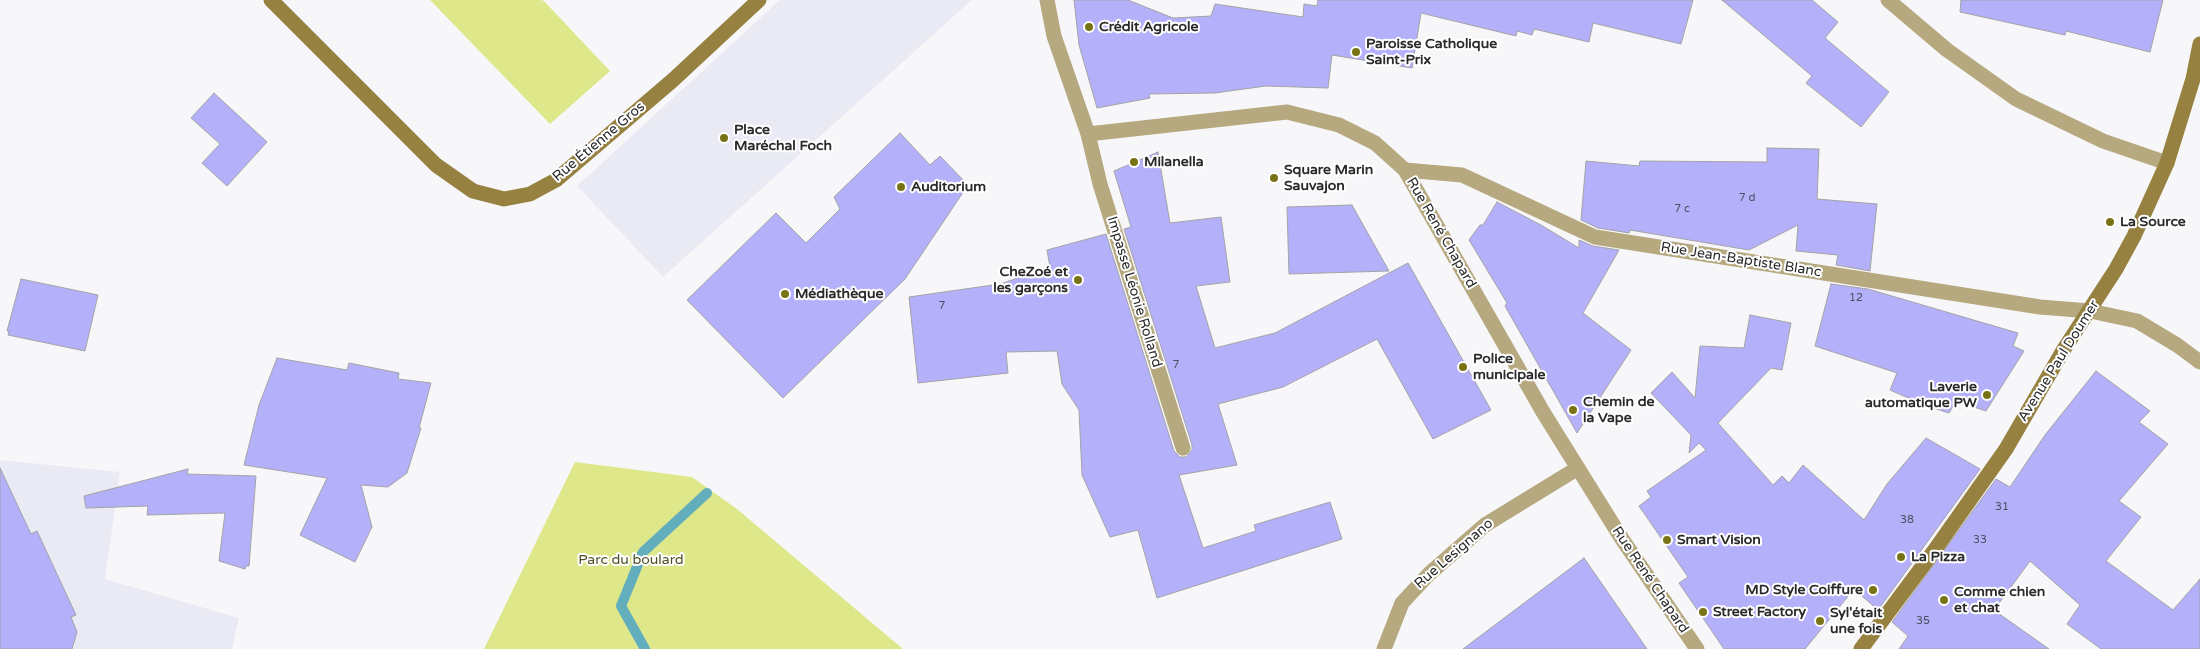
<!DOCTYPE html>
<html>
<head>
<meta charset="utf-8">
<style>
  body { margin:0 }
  canvas { display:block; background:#f7f7fa }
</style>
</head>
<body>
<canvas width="2200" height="649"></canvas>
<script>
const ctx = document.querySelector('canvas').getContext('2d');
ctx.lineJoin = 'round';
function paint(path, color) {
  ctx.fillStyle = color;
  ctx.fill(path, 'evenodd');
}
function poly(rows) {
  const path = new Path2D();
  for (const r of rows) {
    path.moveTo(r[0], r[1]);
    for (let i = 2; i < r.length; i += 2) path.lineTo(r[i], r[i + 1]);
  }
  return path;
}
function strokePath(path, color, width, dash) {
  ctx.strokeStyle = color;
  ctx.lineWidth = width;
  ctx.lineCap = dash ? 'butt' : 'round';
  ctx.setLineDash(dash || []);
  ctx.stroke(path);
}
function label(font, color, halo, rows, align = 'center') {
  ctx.font = font + ' "Varela Round",sans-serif';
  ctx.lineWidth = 4;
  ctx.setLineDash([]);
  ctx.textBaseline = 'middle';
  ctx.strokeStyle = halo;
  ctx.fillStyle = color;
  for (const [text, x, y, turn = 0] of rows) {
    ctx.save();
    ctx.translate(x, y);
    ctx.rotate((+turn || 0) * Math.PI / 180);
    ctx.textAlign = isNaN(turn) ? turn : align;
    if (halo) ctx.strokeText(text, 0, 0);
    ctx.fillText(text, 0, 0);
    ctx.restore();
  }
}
const built = poly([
  [780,0,972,0,663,277,577,186],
  [0,460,120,472,105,579,239,618,232,649,0,649]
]);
const green = poly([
  [430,0,542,0,537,6,543,0,610,71,550,124],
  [575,462,692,477,737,509,903,649,484,649]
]);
const stream = poly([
  [645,649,621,606,643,552,707,493]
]);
const building = poly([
  [1074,0,1128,0,1173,18,1211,16,1215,4,1303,17,1304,4,1317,6,1318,0,1693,0,1681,44,1593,23,1589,42,1534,29,1532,35,1517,31,1516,36,1421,13,1412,68,1332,55,1328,88,1266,86,1215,93,1149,94,1150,98,1097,108,1079,45,1074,0],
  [1722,0,1812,0,1838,22,1825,38,1889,92,1861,127,1806,83,1812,76,1722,0],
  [1961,0,2163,0,2150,52,2066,31,2065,35,1960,12,1961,0],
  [214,93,267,142,227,186,202,163,220,144,191,118,214,93],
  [900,133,930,165,940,156,968,185,905,279,783,398,687,300,776,213,806,243,840,209,834,197,900,133],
  [1767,148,1819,149,1817,199,1877,204,1870,271,1836,265,1838,255,1796,251,1798,225,1749,250,1630,230,1629,233,1598,228,1581,220,1586,161,1639,166,1640,161,1767,162,1767,148],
  [1158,152,1170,223,1221,217,1230,282,1196,286,1215,348,1275,333,1408,263,1491,410,1433,439,1377,339,1283,387,1218,404,1237,465,1179,475,1203,548,1256,531,1254,525,1330,502,1342,539,1157,598,1138,530,1110,537,1082,475,1079,410,1062,384,1057,351,1006,352,1008,373,918,383,909,297,1000,284,1050,267,1047,250,1106,234,1174,451,1180,457,1186,457,1192,450,1192,445,1124,229,1131,227,1114,171,1158,152],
  [1497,202,1541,225,1579,248,1579,240,1593,246,1619,250,1583,313,1631,350,1577,433,1505,306,1507,303,1469,240,1480,225,1483,225,1497,202],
  [1352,205,1389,271,1289,274,1287,207,1352,205],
  [21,279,98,295,85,351,8,335,9,331,7,331,21,279],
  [1831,284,1868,289,2018,333,2013,346,2024,351,1986,411,1956,401,1949,413,1927,406,1890,390,1897,373,1815,346,1831,284],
  [1750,315,1791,323,1782,370,1771,368,1718,423,1773,485,1782,476,1789,483,1803,465,1864,520,1887,484,1926,438,1980,469,1878,610,1854,589,1805,649,1724,649,1679,583,1688,577,1639,506,1651,497,1647,491,1706,450,1699,443,1689,453,1691,435,1651,393,1672,372,1695,398,1700,346,1744,348,1750,315],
  [277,358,347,370,349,363,399,373,398,379,431,383,419,428,421,428,407,473,388,487,361,485,372,527,355,562,300,535,327,478,244,465,259,405,277,358],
  [2096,371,2150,411,2139,422,2168,444,2119,501,2141,517,2106,561,2173,610,2200,579,2200,649,2101,649,2067,624,2080,605,2030,561,1997,606,2000,609,1998,613,2049,649,1899,649,1908,636,1892,622,1996,479,2010,487,2045,435,2096,371],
  [0,468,31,534,37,531,76,615,71,617,77,632,72,649,0,649,0,468],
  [188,469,187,474,256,476,249,566,246,566,245,569,219,561,225,513,147,515,148,506,86,508,84,496,188,469],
  [1584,558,1647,649,1463,649,1584,558]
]);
const street = poly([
  [1047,0,1054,36,1088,134,1287,112,1339,125,1375,143,1405,170,1543,412,1622,539,1697,649],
  [1888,0,1947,50,2016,99,2103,141,2167,163],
  [1088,134,1100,184,1183,448],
  [1405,170,1462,175,1595,237,2040,307,2090,311,2137,321,2177,345,2200,362],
  [1384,649,1402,603,1429,574,1485,525,1578,468]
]);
const secondary = poly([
  [271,0,436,165,473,191,504,199,530,194,556,180,673,80,759,0],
  [1861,649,1934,551,2006,449,2064,349,2116,269,2134,236,2167,163,2193,79,2200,44]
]);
const markers = [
  [1089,27,5,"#787315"],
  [1356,52,5,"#787315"],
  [724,138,5,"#787315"],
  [1134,162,5,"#787315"],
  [1274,178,5,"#787315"],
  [901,187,5,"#787315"],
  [2110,222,5,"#787315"],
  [1078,280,5,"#787315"],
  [785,294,5,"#787315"],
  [1463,367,5,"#787315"],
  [1987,395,5,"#787315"],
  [1573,410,5,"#787315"],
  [1667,540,5,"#787315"],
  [1901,557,5,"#787315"],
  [1873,590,5,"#787315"],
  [1944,600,5,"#787315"],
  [1703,612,5,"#787315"],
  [1820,621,5,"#787315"]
];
const numberNames = [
  ["7 d",1747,198],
  ["7 c",1682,209],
  ["12",1856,298],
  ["7",942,306],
  ["7",1176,365],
  ["31",2002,507],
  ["38",1907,520],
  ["33",1980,540],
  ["35",1923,621]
];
const poiNames = [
  ["Crédit Agricole",1099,27],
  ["Paroisse Catholique",1366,44],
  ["Saint-Prix",1366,60],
  ["Place",734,130],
  ["Maréchal Foch",734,146],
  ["Milanella",1144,162],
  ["Square Marin",1284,170],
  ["Sauvajon",1284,186],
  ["Auditorium",911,187],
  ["La Source",2120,222],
  ["CheZoé et",1068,272,"right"],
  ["les garçons",1068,288,"right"],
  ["Médiathèque",795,294],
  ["Police",1473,359],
  ["municipale",1473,375],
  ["Laverie",1977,387,"right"],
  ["automatique PW",1977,403,"right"],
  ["Chemin de",1583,402],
  ["la Vape",1583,418],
  ["Smart Vision",1677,540],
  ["La Pizza",1911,557],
  ["MD Style Coiffure",1863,590,"right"],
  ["Comme chien",1954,592],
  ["et chat",1954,608],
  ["Street Factory",1713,612],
  ["Syl'était",1830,613],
  ["une fois",1830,629]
];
const streetNames = [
  ["Rue Étienne Gros",599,142,-40],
  ["Rue René Chapard",1441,233,60],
  ["Rue Jean-Baptiste Blanc",1741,260,9],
  ["Impasse Léonie Rolland",1134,292,73],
  ["Avenue Paul Doumer",2059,361,-58],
  ["Rue Lesignano",1454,554,-41],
  ["Rue René Chapard",1650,580,56]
];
const parkNames = [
  ["Parc du boulard",631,560]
];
paint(built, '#eaeaf5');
paint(green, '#dee78a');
strokePath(stream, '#63aebc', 10);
paint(building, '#b4b0f9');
strokePath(building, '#a3a3a6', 1);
strokePath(street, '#b6a87f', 15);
strokePath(secondary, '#968141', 15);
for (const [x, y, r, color] of markers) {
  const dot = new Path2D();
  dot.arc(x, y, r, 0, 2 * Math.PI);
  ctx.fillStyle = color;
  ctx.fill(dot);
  strokePath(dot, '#fff', 2);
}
label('11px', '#4c4c5e', null, numberNames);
label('bold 14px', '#2a2a2b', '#fff', poiNames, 'left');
label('14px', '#2a2a2b', '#fff', streetNames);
label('14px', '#4c5025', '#fff', parkNames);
</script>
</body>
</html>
